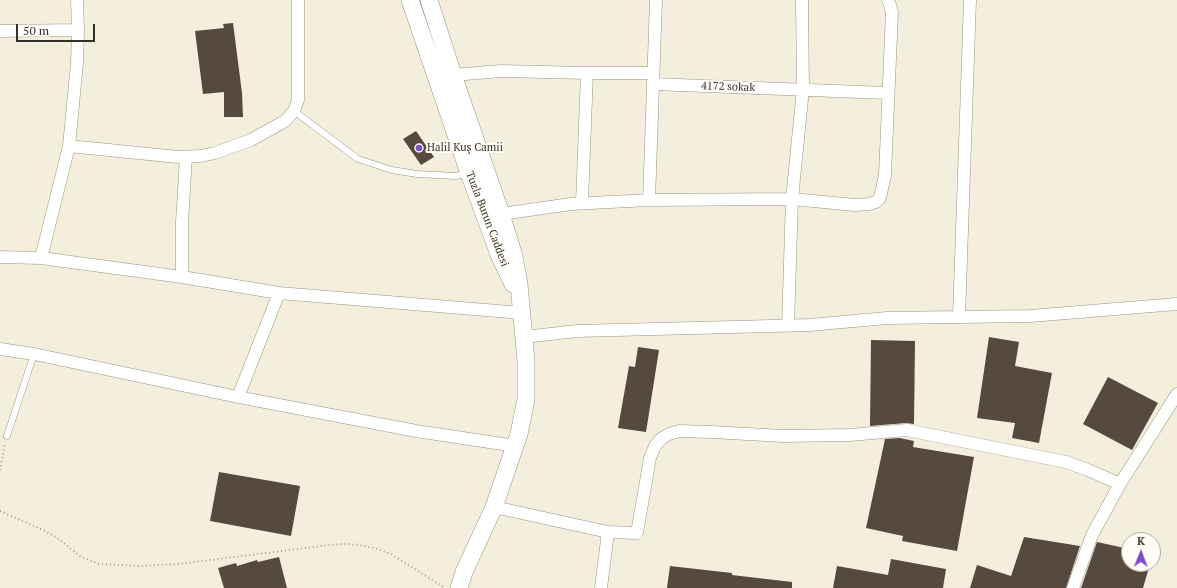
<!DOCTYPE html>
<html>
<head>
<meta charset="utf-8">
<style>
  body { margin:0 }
  #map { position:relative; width:1177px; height:588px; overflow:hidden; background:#f4eedd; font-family:"PT Serif",serif }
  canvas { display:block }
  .north { position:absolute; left:1121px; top:532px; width:40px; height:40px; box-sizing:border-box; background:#fefcf5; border:1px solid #adaaa4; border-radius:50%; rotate:1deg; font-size:11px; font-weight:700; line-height:16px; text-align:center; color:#33302a }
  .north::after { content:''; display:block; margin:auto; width:14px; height:18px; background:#7b4fc8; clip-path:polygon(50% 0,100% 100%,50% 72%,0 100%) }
  .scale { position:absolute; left:16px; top:24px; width:79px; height:18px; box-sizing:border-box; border:2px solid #33302a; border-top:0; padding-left:5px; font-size:12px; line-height:14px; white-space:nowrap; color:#33302a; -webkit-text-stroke:3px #fefcf5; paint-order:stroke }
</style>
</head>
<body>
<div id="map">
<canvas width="1177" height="588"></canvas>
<div class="north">K</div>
<div class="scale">50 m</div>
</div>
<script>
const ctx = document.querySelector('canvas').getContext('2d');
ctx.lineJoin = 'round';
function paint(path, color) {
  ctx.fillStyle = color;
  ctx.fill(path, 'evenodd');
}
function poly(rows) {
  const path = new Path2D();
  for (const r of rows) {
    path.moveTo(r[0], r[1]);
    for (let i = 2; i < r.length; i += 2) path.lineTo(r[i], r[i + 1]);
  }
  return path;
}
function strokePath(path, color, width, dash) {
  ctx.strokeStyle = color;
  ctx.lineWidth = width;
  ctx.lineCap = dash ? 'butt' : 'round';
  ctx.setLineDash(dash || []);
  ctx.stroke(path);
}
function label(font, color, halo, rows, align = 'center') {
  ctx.font = font + ' "PT Serif",serif';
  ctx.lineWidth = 4;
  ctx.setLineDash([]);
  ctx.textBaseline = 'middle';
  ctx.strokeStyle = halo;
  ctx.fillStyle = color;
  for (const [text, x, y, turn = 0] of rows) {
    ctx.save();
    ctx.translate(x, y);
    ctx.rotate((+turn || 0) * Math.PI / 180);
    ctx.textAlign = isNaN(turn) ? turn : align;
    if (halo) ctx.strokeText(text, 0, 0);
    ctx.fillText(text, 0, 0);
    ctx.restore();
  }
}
const building = poly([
  [233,23,242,93,243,117,224,117,224,92,203,94,195,31,224,28,223,24],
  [416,131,434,157,421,165,403,139],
  [989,337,1019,342,1015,366,1052,373,1039,443,1012,438,1015,423,977,418],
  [871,340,915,341,914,424,906,423,870,426],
  [638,347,659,350,646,432,618,428,629,366,635,367],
  [1108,377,1158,403,1132,450,1083,424],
  [900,438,914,441,913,447,974,457,957,551,902,541,903,536,866,528,885,439],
  [219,472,300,486,291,536,210,521],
  [1024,537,1080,546,1066,588,970,588,977,565,1011,576],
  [1097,542,1129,549,1129,564,1150,564,1143,588,1081,588],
  [279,557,287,588,224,588,218,568,236,563,237,566,257,560,258,562],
  [891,559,946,569,943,588,833,588,837,566,888,575],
  [670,566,732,573,732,575,792,582,792,588,667,588]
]);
const path = poly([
  [0,470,5,443],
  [0,511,43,530,56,537,81,557,99,564,141,566,178,564,329,545,344,544,359,545,374,548,391,554,445,588]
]);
const lane = poly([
  [294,111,358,159,392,170,417,174,456,176,468,173],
  [7,436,34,354]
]);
const street = poly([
  [0,31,78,30],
  [453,75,501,71,587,73,653,73],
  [653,84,887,93],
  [69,146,178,157,201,156,215,153,251,140,285,121,294,111,298,100,298,0],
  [649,200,656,0],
  [582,203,587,73],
  [501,214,571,204,649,200,792,199,855,205,869,204,876,202,880,198,885,175,892,12,890,5,888,0],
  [0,257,41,258,182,277,279,293,522,313],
  [41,258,69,146,77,63,78,30,77,0],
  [182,277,182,222,186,157],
  [959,317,970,0],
  [788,326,792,199,803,89,802,0],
  [524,337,577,331,810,325,887,318,1030,316,1177,304],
  [0,349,34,354,238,397,416,431,516,446],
  [238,397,279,293],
  [494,507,608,532,637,533,650,458,655,446,661,439,669,434,679,431,712,432,783,436,850,435,907,430,1066,462,1088,470,1120,484],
  [601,588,608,532],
  [1073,588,1092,535,1120,484,1177,394]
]);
const secondary = poly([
  [410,0,469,173,500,257,513,284],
  [429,0,453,75,501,214,514,256,519,284,526,361,526,399,519,434,494,507,464,572,459,588]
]);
const markers = [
  [419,148,4,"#7b4fc8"]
];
const streetNames = [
  ["4172 sokak",728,87,2],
  ["Tuzla Burun Caddesi",487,219,69]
];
const poiNames = [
  ["Halil Kuş Camii",427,148]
];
paint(building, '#56493f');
strokePath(lane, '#999484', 7);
strokePath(street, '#999484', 13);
strokePath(secondary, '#999484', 18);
strokePath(path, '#a19c90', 2, [1, 3]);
strokePath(lane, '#fff', 6);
strokePath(street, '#fff', 12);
strokePath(secondary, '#fff', 17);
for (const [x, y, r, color] of markers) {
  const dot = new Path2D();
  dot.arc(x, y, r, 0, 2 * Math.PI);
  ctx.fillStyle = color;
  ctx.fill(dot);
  strokePath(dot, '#fefcf5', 1.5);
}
label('11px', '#33302a', '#fefcf5', streetNames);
label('11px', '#33302a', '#fefcf5', poiNames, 'left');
</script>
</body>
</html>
